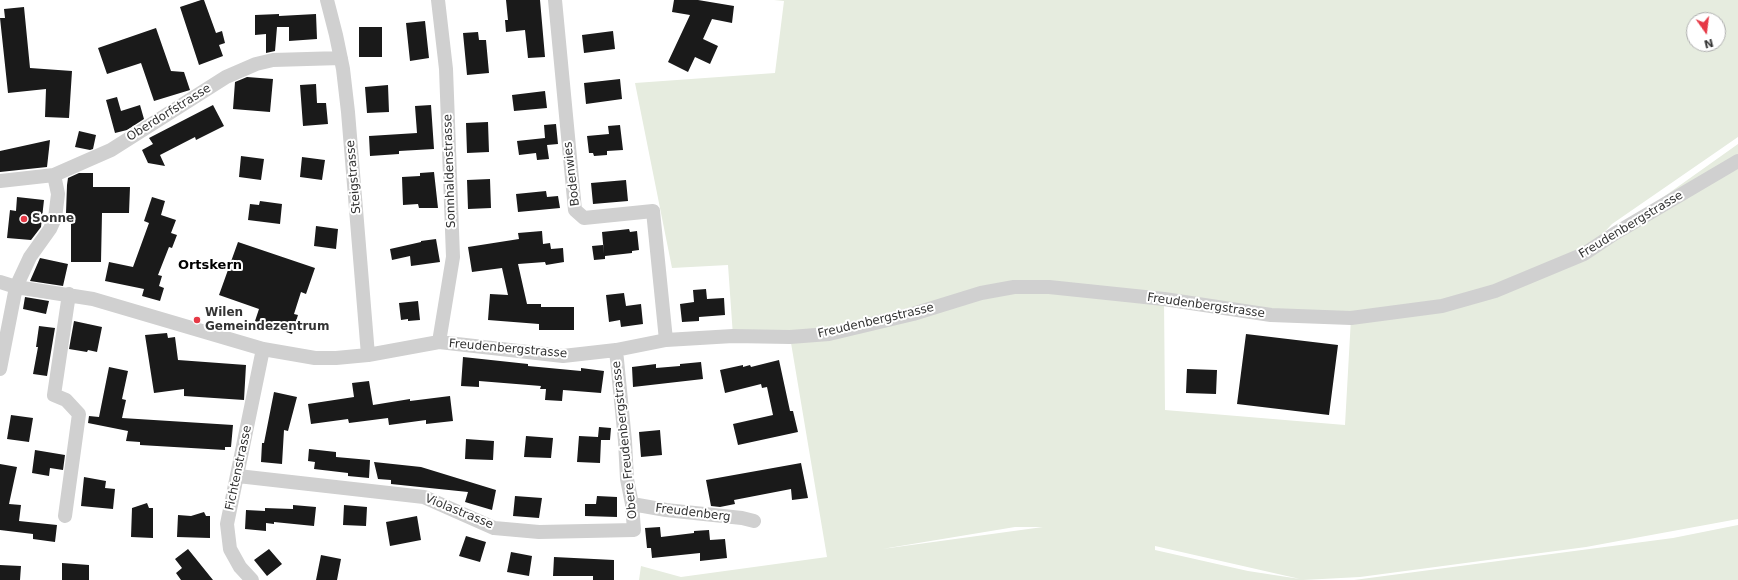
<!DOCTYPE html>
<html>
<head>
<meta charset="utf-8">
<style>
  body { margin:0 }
  #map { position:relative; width:1738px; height:580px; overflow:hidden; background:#fff; font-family:"DejaVu Sans",sans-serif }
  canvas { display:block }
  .north { position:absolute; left:1686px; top:12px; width:40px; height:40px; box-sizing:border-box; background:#fff; border:1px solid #adadad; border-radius:50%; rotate:166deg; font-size:11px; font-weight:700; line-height:16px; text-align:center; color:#333 }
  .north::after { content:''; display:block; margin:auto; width:14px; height:18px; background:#e63946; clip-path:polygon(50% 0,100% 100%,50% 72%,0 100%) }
</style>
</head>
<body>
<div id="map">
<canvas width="1738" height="580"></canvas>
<div class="north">N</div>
</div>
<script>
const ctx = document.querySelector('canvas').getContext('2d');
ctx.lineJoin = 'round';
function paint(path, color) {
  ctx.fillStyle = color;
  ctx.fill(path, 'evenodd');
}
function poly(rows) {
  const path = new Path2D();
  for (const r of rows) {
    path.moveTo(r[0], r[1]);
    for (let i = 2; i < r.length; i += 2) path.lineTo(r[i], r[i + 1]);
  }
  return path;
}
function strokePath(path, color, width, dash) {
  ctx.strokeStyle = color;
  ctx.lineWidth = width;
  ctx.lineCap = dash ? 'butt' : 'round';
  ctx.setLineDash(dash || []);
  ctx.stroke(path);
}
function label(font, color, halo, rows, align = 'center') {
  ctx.font = font + ' "DejaVu Sans",sans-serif';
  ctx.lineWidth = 4;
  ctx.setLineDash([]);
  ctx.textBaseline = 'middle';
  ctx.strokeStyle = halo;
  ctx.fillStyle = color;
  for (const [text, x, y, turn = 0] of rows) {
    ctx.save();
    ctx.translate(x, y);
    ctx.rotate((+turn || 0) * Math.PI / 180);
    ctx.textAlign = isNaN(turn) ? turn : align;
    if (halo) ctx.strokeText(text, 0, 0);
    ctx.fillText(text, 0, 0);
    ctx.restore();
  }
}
const green = poly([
  [774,0,1738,0,1738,137,1612,224,1586,252,1738,144,1738,519,1586,547,1360,577,1303,580,1305,580,639,580,641,566,681,577,827,557,790,337,733,336,728,265,672,268,635,83,775,73,784,1],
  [1694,20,1718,20,1718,44,1694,44],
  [1164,299,1351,318,1345,425,1165,410],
  [1015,527,1043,527,882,549],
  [1155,546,1300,579,1248,571,1155,550],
  [1738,525,1738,580,1354,580,1673,538]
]);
const building = poly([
  [201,0,204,0,216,33,222,31,225,43,219,45,223,56,199,65,180,7],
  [506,0,540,0,545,57,528,58,525,30,506,32,505,20,508,20],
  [674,0,698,0,734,6,732,23,712,19,703,39,718,46,710,64,695,57,688,72,668,62,690,15,672,12],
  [24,7,30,68,72,71,69,118,45,117,46,89,8,93,0,18,5,18,4,9],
  [279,14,279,16,316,14,317,39,289,41,289,27,277,27,275,51,266,53,266,34,255,35,255,15],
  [425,21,429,58,410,61,406,23],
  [359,27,382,27,382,57,359,57],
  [156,28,171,71,184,72,190,90,154,101,141,63,107,74,98,48],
  [613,31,615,49,584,53,582,35],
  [478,32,479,40,486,40,489,73,467,75,463,33],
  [247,77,273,79,270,112,233,109,235,82],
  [620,79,622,99,586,104,584,83],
  [316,84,317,103,326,103,328,124,303,126,300,85],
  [388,85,389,112,367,113,365,87],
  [545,91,547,108,514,111,512,95],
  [117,97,121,111,140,105,144,119,127,130,115,133,106,100],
  [213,105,224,126,196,140,195,137,160,155,165,166,148,163,142,150,153,144,149,138],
  [431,105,434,149,399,151,399,154,370,156,369,136,417,133,415,106],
  [488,122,489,152,467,153,466,123],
  [556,124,558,144,547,145,549,159,537,160,536,153,519,155,517,141,545,138,544,125],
  [620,125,623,150,607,151,607,155,594,156,593,153,589,153,587,136,609,134,608,126],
  [79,131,96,135,93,149,90,150,75,147],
  [50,140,47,167,0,172,0,151],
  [241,156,264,159,261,180,239,177],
  [302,157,325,160,322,180,300,177],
  [434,172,438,208,419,208,418,204,403,205,402,177,420,176,420,173],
  [79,173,93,173,93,187,130,187,129,213,102,213,101,262,71,262,71,213,66,213,67,185,68,178],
  [490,179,491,208,468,209,467,180],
  [626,180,628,201,593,204,591,183],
  [546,191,547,197,558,196,560,208,518,212,516,194],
  [17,197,44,200,41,227,31,240,7,238,10,210,16,211],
  [152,197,165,201,161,215,176,220,171,233,177,235,172,248,169,247,158,275,162,276,159,286,164,288,160,301,142,296,144,289,105,281,109,262,133,267,149,223,144,221],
  [260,201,282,204,280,224,248,220,250,204,259,205],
  [316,226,338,229,336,249,314,246],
  [629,229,630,232,637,231,639,250,632,251,632,253,605,256,605,259,594,260,592,246,603,245,604,254,602,232],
  [542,231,543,244,550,243,551,249,563,248,564,262,546,265,545,262,518,264,527,304,541,304,541,307,574,307,574,330,539,330,539,324,488,320,490,294,508,295,502,268,472,272,468,247,519,239,518,233],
  [436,239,440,262,411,266,410,256,392,260,390,249,421,242,421,241],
  [238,242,315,268,306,294,301,292,294,314,298,315,292,334,255,321,259,309,219,295],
  [40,258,68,264,63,286,30,281],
  [706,289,707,299,724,298,725,315,699,317,699,321,682,322,680,304,694,302,693,290],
  [624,293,626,306,641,304,643,324,621,327,620,320,609,322,606,295],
  [25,297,49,301,46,314,23,309],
  [418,301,420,320,408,321,408,319,401,320,399,303],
  [74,321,102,327,97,352,88,350,87,352,69,349],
  [39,326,55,328,47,376,33,374,38,347,36,347],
  [167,333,168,338,175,337,178,360,246,365,244,400,184,396,184,389,154,393,145,335],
  [1246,334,1338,345,1329,415,1237,404],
  [463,357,528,364,528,366,581,371,581,368,604,371,601,393,563,390,562,401,545,400,546,389,540,389,541,386,479,381,479,387,461,386],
  [779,360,790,411,793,411,798,432,738,445,733,424,773,415,767,387,762,388,761,384,725,393,720,370,743,365,743,367,750,365,751,367],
  [701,362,703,379,633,387,632,367,656,364,656,368,680,366,680,364],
  [109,367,128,371,122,399,126,400,122,418,233,425,231,447,225,447,225,450,140,445,140,442,126,441,128,431,88,423,89,416,99,417],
  [1187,369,1217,370,1216,394,1186,393],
  [369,381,373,405,410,399,410,401,450,396,453,421,426,424,426,420,389,425,388,418,349,423,348,419,311,424,308,404,354,397,352,383],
  [274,392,297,397,288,431,284,430,282,464,261,462,262,443,264,443],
  [11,415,33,418,29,442,7,439],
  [599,427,611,428,610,440,601,440,600,463,577,462,579,436,598,437],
  [660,430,662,455,641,457,639,432],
  [526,436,553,438,551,458,524,457],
  [466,439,494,441,493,460,465,459],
  [309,449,336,452,336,457,370,460,369,478,348,476,348,473,314,469,315,462,308,461],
  [35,450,65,455,63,470,50,468,49,476,32,473],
  [374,462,421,467,496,490,492,510,465,502,468,492,391,484,391,480,378,479],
  [801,463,808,498,792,500,791,489,734,500,735,504,720,507,711,506,706,480],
  [0,464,17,467,9,504,21,505,19,521,57,525,55,542,33,539,33,534,0,530],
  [84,477,106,481,105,488,115,489,113,509,81,506],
  [515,496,542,498,539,518,513,516],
  [597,496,617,497,617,517,585,516,585,504,596,504],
  [147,503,149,508,153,508,153,538,131,537,132,508],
  [293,505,316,507,314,526,274,522,274,524,266,523,266,531,245,529,246,510,265,511,265,508,293,509],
  [344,505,367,507,366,526,343,525],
  [204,512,206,516,210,516,210,538,177,537,178,515,191,516],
  [417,516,421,540,390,546,386,522],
  [660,527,661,537,694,533,694,531,709,530,710,540,725,539,727,558,700,561,700,553,652,558,651,548,647,548,645,528],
  [466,536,486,542,480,562,459,556],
  [188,549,213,580,181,580,176,573,182,568,175,559],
  [269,549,282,564,267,576,254,560],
  [511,552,532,556,529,576,507,572],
  [321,555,341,559,337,580,316,580],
  [554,557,614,560,614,580,593,580,593,576,553,576],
  [62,563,89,565,89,580,62,580],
  [0,565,21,566,20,580,0,580]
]);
const street = poly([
  [327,0,336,35,343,69,348,112,368,355],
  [438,0,446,69,453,257,439,342],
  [555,0,575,210,584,218,653,211,666,340],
  [0,181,54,175,111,150,226,77,256,64,273,60,341,58],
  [0,282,16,287,93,299,263,349,315,358,336,358,368,355,439,342,563,356,616,350,666,340,733,336,790,337,829,334,913,314,981,293,1014,287,1049,287,1164,299,1271,315,1351,318,1442,306,1495,291,1584,254,1614,234,1738,161],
  [0,369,16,287,30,257,50,229,55,218,58,194,54,175],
  [238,476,424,497,494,528,539,532,634,530,632,504,627,479,625,441,616,350],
  [632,504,666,510,742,518,754,521],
  [65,516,79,414,66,400,54,395,69,294],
  [252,580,240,567,230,549,227,524,263,349]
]);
const markers = [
  [24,219,4,"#e63946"],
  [197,320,4,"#e63946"]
];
const streetNames = [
  ["Oberdorfstrasse",169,113,-32],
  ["Sonnhaldenstrasse",450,171,-92],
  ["Bodenwies",572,174,-97],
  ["Steigstrasse",354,177,-95],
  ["Freudenbergstrasse",1631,225,-31],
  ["Freudenbergstrasse",1206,306,8],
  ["Freudenbergstrasse",876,321,-13],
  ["Freudenbergstrasse",508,349,5],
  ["Obere Freudenbergstrasse",625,440,-96],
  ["Fichtenstrasse",239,468,-78],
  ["Violastrasse",459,512,22],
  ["Freudenberg",693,513,7]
];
const poiNames = [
  ["Sonne",32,219],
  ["Wilen",205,313],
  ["Gemeindezentrum",205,327]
];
const neighbourhoodNames = [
  ["Ortskern",210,266]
];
paint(green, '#e6ecdf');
paint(building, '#1a1a1a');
strokePath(street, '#d0d0d0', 14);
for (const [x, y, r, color] of markers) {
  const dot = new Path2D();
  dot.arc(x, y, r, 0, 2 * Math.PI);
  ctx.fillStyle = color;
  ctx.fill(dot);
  strokePath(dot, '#fff', 1.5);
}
label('12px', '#333', '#fff', streetNames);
label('bold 12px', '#333', '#fff', poiNames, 'left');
label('bold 13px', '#000', '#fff', neighbourhoodNames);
</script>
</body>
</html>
